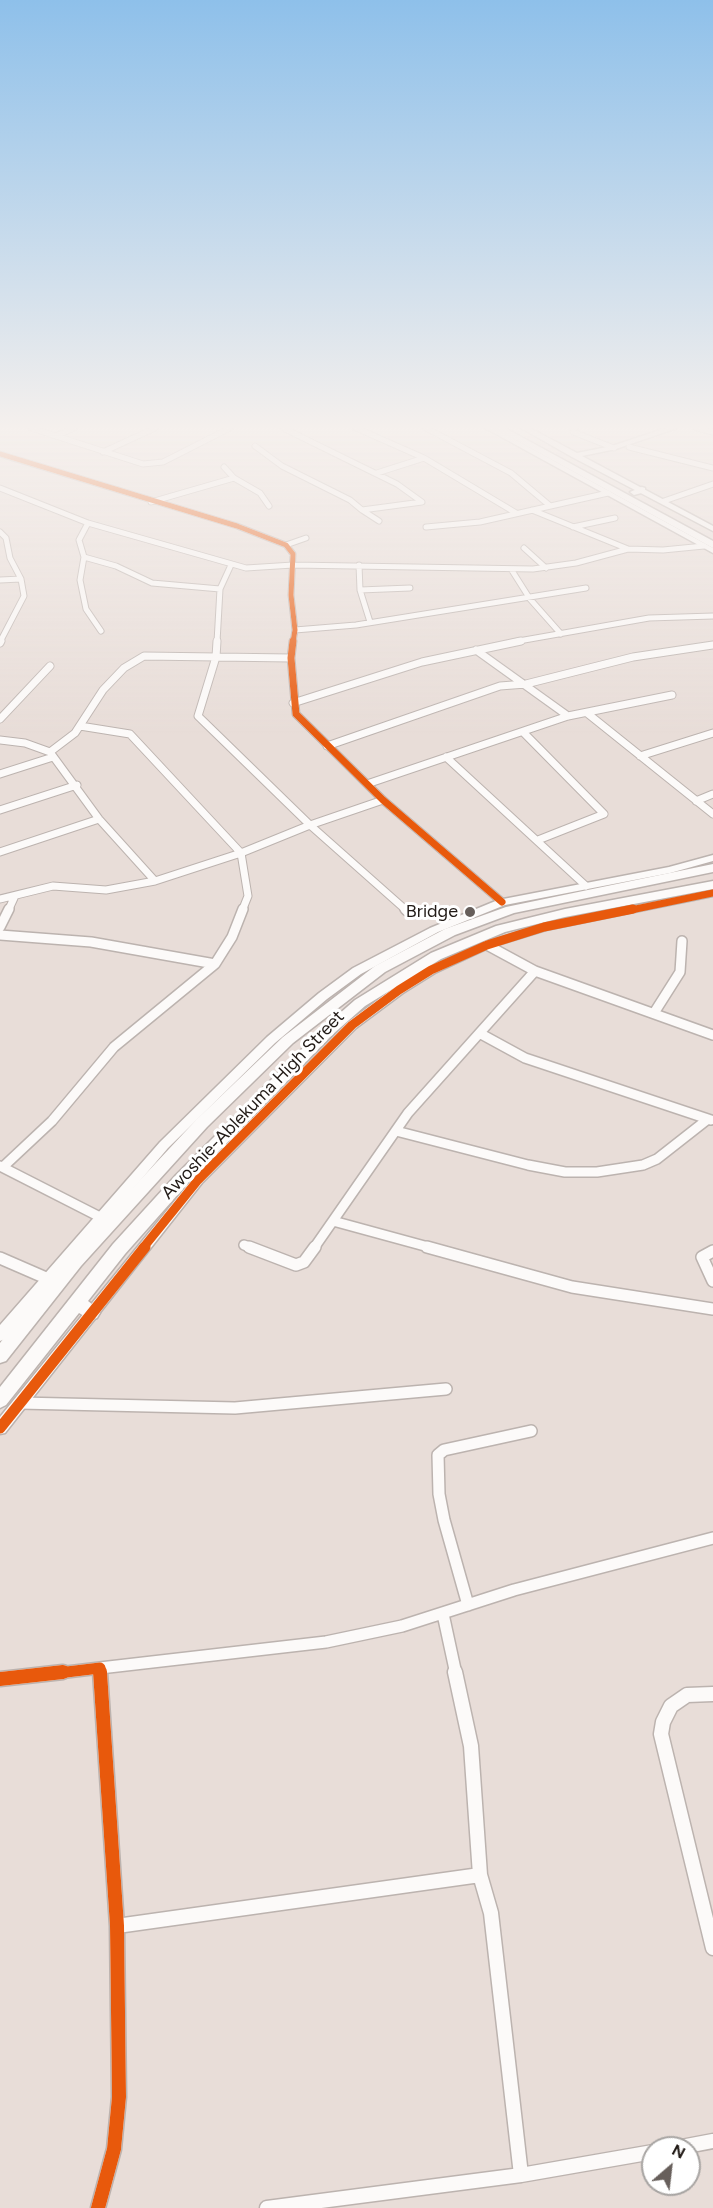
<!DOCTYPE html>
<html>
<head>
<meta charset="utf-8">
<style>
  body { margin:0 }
  #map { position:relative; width:713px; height:2208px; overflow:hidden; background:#e8ddd8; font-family:Figtree,sans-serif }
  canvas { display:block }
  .north { position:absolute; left:641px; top:2136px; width:60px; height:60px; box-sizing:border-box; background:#fff; border:2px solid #a7a4a2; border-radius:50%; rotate:28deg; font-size:16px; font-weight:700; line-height:24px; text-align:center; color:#221b17 }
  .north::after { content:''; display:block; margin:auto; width:21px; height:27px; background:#675f5b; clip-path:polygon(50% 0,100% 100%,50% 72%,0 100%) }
</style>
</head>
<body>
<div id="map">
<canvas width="713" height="2208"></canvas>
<div class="north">N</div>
</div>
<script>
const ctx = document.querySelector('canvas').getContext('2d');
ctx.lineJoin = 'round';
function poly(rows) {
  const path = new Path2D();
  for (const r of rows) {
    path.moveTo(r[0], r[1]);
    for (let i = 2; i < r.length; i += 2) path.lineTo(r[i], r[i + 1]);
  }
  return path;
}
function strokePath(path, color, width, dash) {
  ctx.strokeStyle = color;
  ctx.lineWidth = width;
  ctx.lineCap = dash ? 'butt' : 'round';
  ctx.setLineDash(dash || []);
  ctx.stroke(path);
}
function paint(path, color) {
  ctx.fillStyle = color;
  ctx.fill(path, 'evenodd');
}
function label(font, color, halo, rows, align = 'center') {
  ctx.font = font + ' Figtree,sans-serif';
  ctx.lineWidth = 6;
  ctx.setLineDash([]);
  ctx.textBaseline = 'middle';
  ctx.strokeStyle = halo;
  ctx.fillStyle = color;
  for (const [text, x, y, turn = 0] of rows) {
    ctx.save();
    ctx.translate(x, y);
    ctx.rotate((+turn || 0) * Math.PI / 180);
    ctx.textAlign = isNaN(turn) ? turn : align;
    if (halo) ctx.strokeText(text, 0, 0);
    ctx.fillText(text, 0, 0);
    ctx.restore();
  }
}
const minorFar4 = poly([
  [31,428,143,464,163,462,230,428],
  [356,428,424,458,516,513],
  [426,428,511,473,549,505],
  [575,428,573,432,614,448],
  [697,428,713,432],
  [56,436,74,428],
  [255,446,282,466,350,500,362,510,422,502,397,484,283,428],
  [629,447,713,468],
  [103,452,155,428],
  [0,454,237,526,286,545,293,554,291,595,295,630,293,642],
  [224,467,234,478,260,493,269,506],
  [377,473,424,458],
  [0,488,88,523,246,568,293,565,533,569,576,563,628,549,663,550,704,546],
  [664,501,713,484],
  [151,502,234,478],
  [362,510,379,521],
  [532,510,628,549],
  [88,523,79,540,84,557,80,580,86,609,101,631],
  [426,527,480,522,608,493],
  [573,527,615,518],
  [0,532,6,538,10,558,21,579,24,596,0,642],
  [286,545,306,538],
  [524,548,546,568],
  [84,557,116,566,152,583,220,589],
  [359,565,360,590,370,622],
  [511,569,530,599,561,634],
  [0,580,21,579],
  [360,590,410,588],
  [295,630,356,625,586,588],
  [217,642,220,589,231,565],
  [513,642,649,618,713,616]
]);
const minorFar3 = poly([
  [217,641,216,657,198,716,310,825,407,911],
  [293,641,291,658,296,714,383,800,502,902],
  [0,643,1,641],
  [476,650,568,716],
  [293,703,422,662,521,641],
  [587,713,713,814],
  [0,719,50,666],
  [80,726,130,734,241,853,248,896,242,911],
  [523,732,604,814,538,840],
  [0,740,25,743,50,752,99,819,155,881],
  [327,746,500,686,526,684,633,657,713,645],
  [50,752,75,733,103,690,124,668,144,656,291,658],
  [640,756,713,733],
  [446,757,586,886],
  [0,774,53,757],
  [367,784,568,716,672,695],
  [696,801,713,794],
  [0,810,77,785],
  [0,852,99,819],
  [0,899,53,886,106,890,155,881,241,853,310,825,383,800],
  [8,911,14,898]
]);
const minorFar2 = poly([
  [405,909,407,911],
  [0,927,9,909],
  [0,935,91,942,215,964],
  [487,945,535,971,713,1035],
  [654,1013,680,972,682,941],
  [481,1034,525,1058,711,1120],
  [396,1131,528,1165,565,1172,597,1172,643,1165,657,1159,708,1119],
  [0,1166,100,1217],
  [4,1166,52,1121,114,1047,215,964,232,937,243,909],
  [333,1221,432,1248],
  [244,1245,252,1248],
  [314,1248,408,1113,535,971]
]);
const minorFar1 = poly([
  [249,1247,296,1265,304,1262,315,1247],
  [427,1247,572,1287,713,1309],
  [713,1251,702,1257,713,1281],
  [0,1258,46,1278],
  [20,1403,235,1408,446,1389],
  [468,1605,444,1520,439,1494,438,1455,444,1450,531,1431],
  [443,1614,456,1674],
  [100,1668,326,1642,402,1626,514,1590,713,1538],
  [50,1674,100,1668,100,1674]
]);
const minor = poly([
  [455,1672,471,1746,480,1875,491,1913,521,2175],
  [0,1679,63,1672],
  [713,1694,687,1695,671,1706,663,1722,661,1734,713,1948],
  [117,1926,480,1875],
  [676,2148,713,2141],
  [98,2208,114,2149,119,2097,117,1926,100,1672],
  [267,2208,521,2175,653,2152]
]);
const tertiary = poly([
  [485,428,494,428,713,548,713,553,485,428],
  [521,428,530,428,577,453,612,446,666,428,677,428,616,449,582,456,713,526,713,531,572,457,521,428],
  [713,855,713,861,670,873,505,905,438,932,361,974,327,999,275,1043,168,1148,5,1339,0,1341,0,1325,160,1142,267,1037,319,993,353,968,430,928,498,900,669,867,713,855],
  [713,890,713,896,546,930,491,947,435,973,403,993,356,1028,202,1183,5,1433,0,1434,0,1417,194,1177,348,1022,395,987,427,967,483,943,544,924,713,890]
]);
const primary = poly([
  [494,428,505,428,713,541,713,548,494,428],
  [642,487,645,488,645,492,634,495,630,492,642,487],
  [713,864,713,872,514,913,455,935,385,972,293,1043,207,1127,81,1266,6,1361,0,1363,0,1343,69,1256,197,1119,283,1037,375,966,445,929,506,907,713,864],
  [713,881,713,889,565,917,505,932,441,959,365,1006,332,1035,188,1183,125,1254,88,1301,97,1308,100,1313,97,1318,91,1320,79,1313,6,1405,0,1408,0,1387,113,1244,176,1175,322,1029,355,1000,431,953,496,926,565,909,713,881]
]);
const cyclewayFar4 = poly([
  [0,454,237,526,286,545,293,554,291,595,295,630,293,642]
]);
const cyclewayFar3 = poly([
  [293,641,291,658,296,714,383,800,502,902],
  [626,911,713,893]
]);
const cyclewayFar2 = poly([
  [143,1248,198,1180,352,1025,399,990,431,970,487,945,544,927,633,909]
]);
const cyclewayFar1 = poly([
  [0,1428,145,1247],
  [50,1674,100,1668,100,1674]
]);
const cycleway = poly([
  [0,1679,63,1672],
  [98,2208,114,2149,119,2097,117,1926,100,1672]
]);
const markers = [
  [470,912,6,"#675f5b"]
];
const poiNames = [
  ["Bridge",458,912]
];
const streetNames = [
  ["Awoshie-Ablekuma High Street",253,1105,-46]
];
strokePath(minorFar4, '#bcb3af', 7);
strokePath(minorFar3, '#bcb3af', 9);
strokePath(minorFar2, '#bcb3af', 12);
strokePath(minorFar1, '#bcb3af', 14);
strokePath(minor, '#bcb3af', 17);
strokePath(tertiary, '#bcb3af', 3);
strokePath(primary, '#bcb3af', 3);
strokePath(minorFar4, '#fcfaf9', 5);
strokePath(minorFar3, '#fcfaf9', 7);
strokePath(minorFar2, '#fcfaf9', 9);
strokePath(minorFar1, '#fcfaf9', 11);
strokePath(minor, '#fcfaf9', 14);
paint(tertiary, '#fcfaf9');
paint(primary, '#fcfaf9');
strokePath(cyclewayFar4, '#e8590c', 5);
strokePath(cyclewayFar3, '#e8590c', 7);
strokePath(cyclewayFar2, '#e8590c', 9);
strokePath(cyclewayFar1, '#e8590c', 11);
strokePath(cycleway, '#e8590c', 14);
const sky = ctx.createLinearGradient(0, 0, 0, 737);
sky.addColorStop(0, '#8ec0ea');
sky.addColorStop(0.58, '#f5f0ed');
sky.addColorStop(1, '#f5f0ed00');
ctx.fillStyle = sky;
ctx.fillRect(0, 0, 713, 737);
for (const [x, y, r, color] of markers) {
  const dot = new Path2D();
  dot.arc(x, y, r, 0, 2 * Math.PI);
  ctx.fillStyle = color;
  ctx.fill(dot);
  strokePath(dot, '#fff', 2);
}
label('18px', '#221b17', '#fff', poiNames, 'right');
label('18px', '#221b17', '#fff', streetNames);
</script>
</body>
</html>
